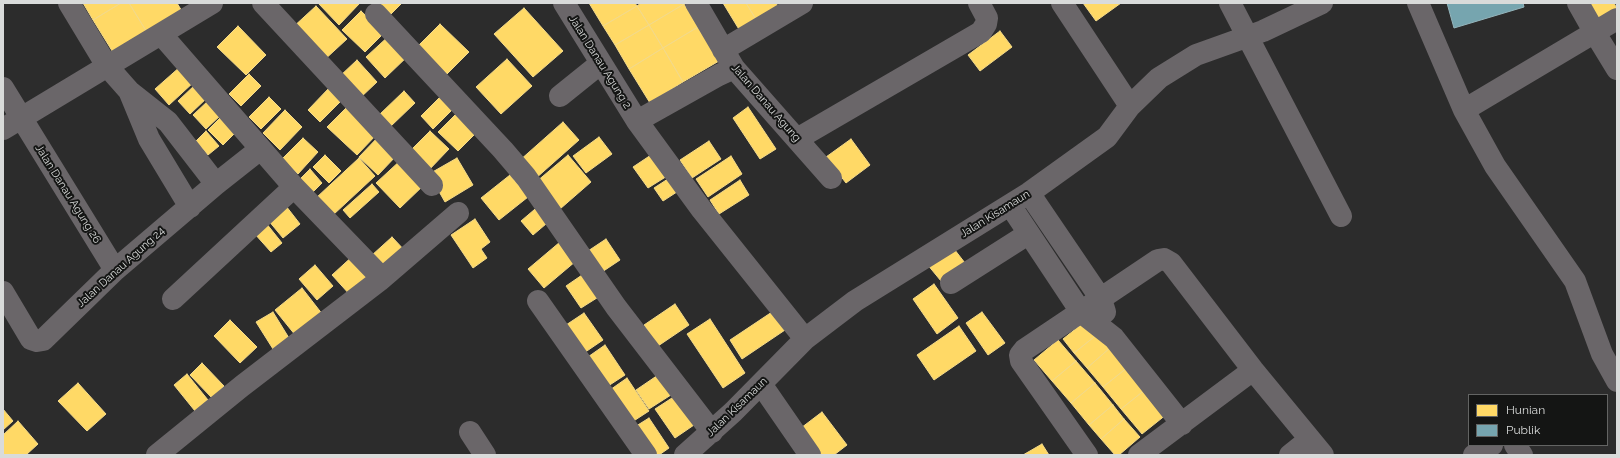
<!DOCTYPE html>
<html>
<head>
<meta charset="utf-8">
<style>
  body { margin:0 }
  #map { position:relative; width:1620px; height:458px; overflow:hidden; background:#2c2c2c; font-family:Raleway,sans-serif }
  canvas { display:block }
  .frame { position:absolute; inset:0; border:4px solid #d9dbda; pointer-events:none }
  .legend { position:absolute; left:1468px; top:394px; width:140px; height:52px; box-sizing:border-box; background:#141514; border:1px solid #636463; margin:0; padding:5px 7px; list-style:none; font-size:12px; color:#d9dbda }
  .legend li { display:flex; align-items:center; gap:8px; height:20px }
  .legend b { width:20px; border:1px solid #636463 }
</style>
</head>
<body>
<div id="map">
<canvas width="1620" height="458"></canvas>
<div class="frame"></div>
<ul class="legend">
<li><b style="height:11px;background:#ffd966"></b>Hunian</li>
<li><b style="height:11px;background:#76a5af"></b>Publik</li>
</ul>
</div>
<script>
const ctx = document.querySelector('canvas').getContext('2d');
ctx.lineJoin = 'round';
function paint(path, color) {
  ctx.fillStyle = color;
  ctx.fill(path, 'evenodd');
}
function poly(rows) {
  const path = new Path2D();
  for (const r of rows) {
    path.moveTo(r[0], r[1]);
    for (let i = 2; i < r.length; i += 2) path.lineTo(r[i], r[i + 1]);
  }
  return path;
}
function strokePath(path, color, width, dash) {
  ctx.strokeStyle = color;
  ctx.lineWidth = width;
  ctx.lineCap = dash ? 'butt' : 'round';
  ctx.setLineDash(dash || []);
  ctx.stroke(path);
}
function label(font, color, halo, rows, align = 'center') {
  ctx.font = font + ' Raleway,sans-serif';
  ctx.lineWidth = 4;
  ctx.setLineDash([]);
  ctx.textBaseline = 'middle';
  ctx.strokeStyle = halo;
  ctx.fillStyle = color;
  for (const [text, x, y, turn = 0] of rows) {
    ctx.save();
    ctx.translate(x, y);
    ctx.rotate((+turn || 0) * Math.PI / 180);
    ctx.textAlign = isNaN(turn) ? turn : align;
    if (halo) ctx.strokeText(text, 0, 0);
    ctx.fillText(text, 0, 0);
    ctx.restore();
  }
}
const homes = poly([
  [83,3,121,3,93,20,83,3],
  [121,3,129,3,148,34,114,54,93,20,121,3],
  [129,3,177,3,183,13,148,34,129,3],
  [318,3,360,3,339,25,318,3],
  [377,3,402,3,390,15,377,3],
  [589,3,635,3,637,6,603,26,589,3],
  [641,3,684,3,684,4,649,25,637,6,641,3],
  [723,3,746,3,757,21,740,31,723,3],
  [746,3,776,3,779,8,757,21,746,3],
  [1083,3,1121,3,1096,21,1083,3],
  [1585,3,1614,3,1617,9,1595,23,1585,3],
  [684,4,698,27,663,48,649,25,684,4],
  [316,6,347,39,322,62,291,29,316,6],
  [637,6,649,25,615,45,603,26,637,6],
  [524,8,563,51,533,77,494,34,524,8],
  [361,11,384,33,365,52,342,30,361,11],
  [440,24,469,52,447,74,418,46,440,24],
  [649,25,663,48,629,69,615,45,649,25],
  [238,26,266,55,246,75,217,47,238,26],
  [698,27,719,61,683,82,663,48,698,27],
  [1000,31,1012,47,980,71,968,55,1000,31],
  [391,34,410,54,385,78,366,57,391,34],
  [663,48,683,82,650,103,629,69,663,48],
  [507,59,532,86,501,114,476,87,507,59],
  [357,60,377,82,359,99,339,77,357,60],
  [181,66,195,81,169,105,155,89,181,66],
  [249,74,261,86,241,106,229,94,249,74],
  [196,84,208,97,190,114,178,101,196,84],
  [330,87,342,100,320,122,308,110,330,87],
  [404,91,415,103,390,127,379,115,404,91],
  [444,93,457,105,433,129,421,116,444,93],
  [269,97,281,109,261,129,249,117,269,97],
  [209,100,222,114,206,129,193,115,209,100],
  [349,105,378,133,357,155,327,127,349,105],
  [748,107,776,149,760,159,733,118,748,107],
  [461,109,480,129,458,151,438,132,461,109],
  [285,110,302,127,280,150,263,133,285,110],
  [222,116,237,131,223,145,208,130,222,116],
  [563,122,579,140,535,179,519,161,563,122],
  [206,131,219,146,208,155,196,141,206,131],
  [430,131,449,149,427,172,408,153,430,131],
  [380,135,398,154,378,175,359,157,380,135],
  [599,137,612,154,586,173,573,156,599,137],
  [303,138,318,152,298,174,282,159,303,138],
  [851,139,870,165,846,183,826,157,851,139],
  [709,141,721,159,692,178,680,160,709,141],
  [657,151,672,173,648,188,633,167,657,151],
  [325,155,341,171,329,183,313,167,325,155],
  [568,155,591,182,560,209,536,182,568,155],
  [731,156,742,174,708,197,696,179,731,156],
  [359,158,375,176,333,215,316,198,359,158],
  [457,158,473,185,445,202,429,174,457,158],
  [402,159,426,183,400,208,376,183,402,159],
  [310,169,322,183,312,193,299,180,310,169],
  [510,175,528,197,499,220,481,198,510,175],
  [674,175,683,188,663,201,654,188,674,175],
  [740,180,749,195,719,214,710,200,740,180],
  [372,184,379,192,350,218,343,210,372,184],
  [541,204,553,218,533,235,521,221,541,204],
  [286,206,300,224,283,238,268,220,286,206],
  [475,219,490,242,481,249,487,258,473,268,451,235,475,219],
  [266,223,282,243,271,252,254,233,266,223],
  [392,237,407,253,386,272,371,256,392,237],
  [606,239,620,260,602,272,588,251,606,239],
  [560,242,576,261,544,288,528,269,560,242],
  [951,245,965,263,941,281,927,264,951,245],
  [355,254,374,275,351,296,332,275,355,254],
  [315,265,333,286,317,300,299,279,315,265],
  [585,273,600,296,581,308,566,286,585,273],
  [934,284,958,318,937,334,913,299,934,284],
  [302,288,323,315,296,336,275,310,302,288],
  [675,304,689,325,658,346,644,325,675,304],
  [273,312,289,338,273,349,256,322,273,312],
  [772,312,785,330,742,359,730,340,772,312],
  [982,312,1005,343,988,355,966,323,982,312],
  [584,313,603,340,581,355,563,327,584,313],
  [710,319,745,373,723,388,687,334,710,319],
  [1088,319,1099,333,1074,353,1063,339,1088,319],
  [230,320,257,347,240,363,214,336,230,320],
  [959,326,976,351,934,380,917,355,959,326],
  [1099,333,1111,347,1087,368,1074,353,1099,333],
  [1058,340,1076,361,1052,381,1034,360,1058,340],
  [605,345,625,375,605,388,585,359,605,345],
  [1111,347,1128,367,1103,387,1087,368,1111,347],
  [1076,361,1095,383,1071,403,1052,381,1076,361],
  [202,363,224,386,212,398,190,375,202,363],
  [1128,367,1146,389,1121,409,1103,387,1128,367],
  [661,373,674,393,649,409,636,390,661,373],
  [187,374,208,400,195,411,174,385,187,374],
  [627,378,649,411,629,424,607,392,627,378],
  [78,383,106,414,87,431,58,401,78,383],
  [1095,383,1113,405,1089,425,1071,403,1095,383],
  [1146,389,1167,414,1142,434,1121,409,1146,389],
  [675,396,694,425,675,438,655,409,675,396],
  [1113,405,1124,419,1101,439,1089,425,1113,405],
  [3,409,13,421,3,430,3,409],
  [822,412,847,445,834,455,815,455,797,431,822,412],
  [649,418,669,448,659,455,651,455,633,428,649,418],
  [1124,419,1140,437,1119,455,1115,455,1101,439,1124,419],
  [18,421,38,444,26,455,3,455,3,435,18,421],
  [1042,444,1049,455,1023,455,1042,444]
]);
const public = poly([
  [1447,3,1523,3,1524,7,1454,28,1447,3]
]);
const minor = poly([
  [69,3,107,66,130,92,168,122,216,184],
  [263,3,432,185],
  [564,3,637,121,702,210,805,339],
  [696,3,734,68,831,178],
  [1062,3,1130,106],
  [1230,3,1341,216],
  [1418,3,1464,110,1495,166,1575,281,1602,354,1617,381],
  [1578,3,1595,33,1617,69],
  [376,14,503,150,526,177,616,307,712,432],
  [723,50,802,3],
  [3,88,115,270],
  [130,93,149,139,190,207],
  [560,96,601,63],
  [1464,110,1617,19],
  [637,121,719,75,734,68],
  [3,129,212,3],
  [797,139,981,32,986,24,987,18,979,3],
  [1029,193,1101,299,1105,312],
  [1010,205,1081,312,1114,338,1182,424],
  [379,281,458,213],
  [951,283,1028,234],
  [3,292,31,339,37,341,43,340,115,270,216,184,254,154],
  [173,299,294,187],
  [538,301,646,455],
  [761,384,810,455],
  [470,432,485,455],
  [1515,445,1522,455],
  [157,455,242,386,380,280,378,274,294,187,161,34],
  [685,455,733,412,805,339,855,301,1029,193,1107,137,1130,106,1159,78,1196,55,1263,31,1322,3],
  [1087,455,1021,361,1020,355,1024,350,1158,260,1164,259,1171,263,1253,370,1323,455],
  [1139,455,1253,370],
  [1290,455,1310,439],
  [1474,455,1492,445]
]);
const streetNames = [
  ["Jalan Danau Agung 2",600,62,58],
  ["Jalan Danau Agung",766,103,49],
  ["Jalan Danau Agung 26",68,194,58],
  ["Jalan Kisamaun",995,214,-32],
  ["Jalan Danau Agung 24",121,267,-42],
  ["Jalan Kisamaun",737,407,-44]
];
paint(homes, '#ffd966');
strokePath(homes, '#f4da89', 1);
paint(public, '#76a5af');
strokePath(public, '#94b5bc', 1);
strokePath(minor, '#6a6669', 22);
label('11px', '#d9dbda', '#141514', streetNames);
</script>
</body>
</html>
